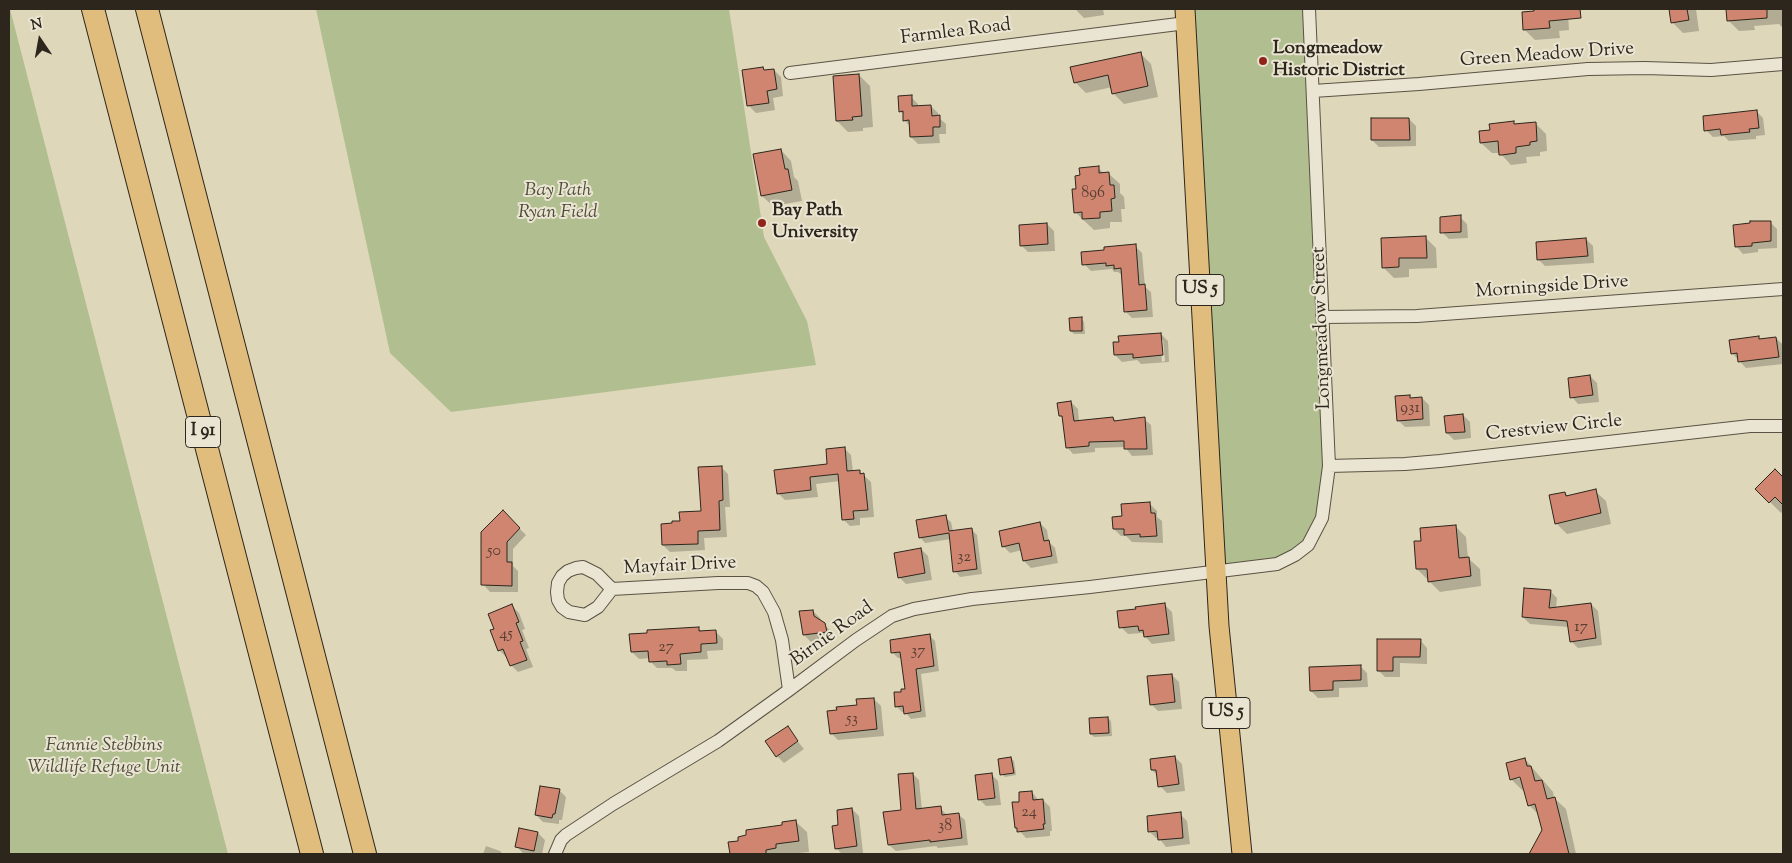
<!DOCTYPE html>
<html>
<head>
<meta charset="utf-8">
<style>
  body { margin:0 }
  #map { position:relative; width:1792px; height:863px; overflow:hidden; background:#dfd7ba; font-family:"Sorts Mill Goudy",serif }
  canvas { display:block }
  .frame { position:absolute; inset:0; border:10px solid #2d261c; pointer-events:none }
  .north { position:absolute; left:15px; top:15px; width:50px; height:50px; -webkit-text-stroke:4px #eae5d2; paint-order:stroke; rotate:348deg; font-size:14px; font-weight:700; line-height:20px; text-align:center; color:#2d261c }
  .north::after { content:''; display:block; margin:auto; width:18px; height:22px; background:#2d261c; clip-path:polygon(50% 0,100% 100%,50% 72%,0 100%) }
</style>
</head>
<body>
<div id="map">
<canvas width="1792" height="863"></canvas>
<div class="frame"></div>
<div class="north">N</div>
</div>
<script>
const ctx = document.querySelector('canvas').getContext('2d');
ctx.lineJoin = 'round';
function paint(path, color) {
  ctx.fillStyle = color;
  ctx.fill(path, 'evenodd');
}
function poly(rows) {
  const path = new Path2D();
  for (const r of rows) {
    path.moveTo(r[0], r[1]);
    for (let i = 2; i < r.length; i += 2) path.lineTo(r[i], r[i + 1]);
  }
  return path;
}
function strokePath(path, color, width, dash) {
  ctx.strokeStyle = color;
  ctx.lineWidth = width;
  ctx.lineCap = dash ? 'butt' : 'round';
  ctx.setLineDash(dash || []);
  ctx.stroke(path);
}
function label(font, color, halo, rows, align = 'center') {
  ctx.font = font + ' "Sorts Mill Goudy",serif';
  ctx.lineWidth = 4;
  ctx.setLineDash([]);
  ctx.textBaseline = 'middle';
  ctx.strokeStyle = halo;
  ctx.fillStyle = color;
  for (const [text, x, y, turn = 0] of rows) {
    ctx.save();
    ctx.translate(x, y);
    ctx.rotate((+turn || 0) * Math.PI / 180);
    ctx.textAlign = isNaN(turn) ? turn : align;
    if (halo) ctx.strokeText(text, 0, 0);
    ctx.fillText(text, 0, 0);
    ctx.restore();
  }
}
const green = poly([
  [9,9,10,9,228,854,9,854],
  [316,9,729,9,764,237,807,321,816,365,451,412,390,353],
  [1185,9,1309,9,1329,466,1322,518,1295,555,1215,571]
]);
const shadow = poly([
  [1076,9,1103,9,1104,15,1084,18,1077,11],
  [1533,9,1562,9,1568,14,1569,30,1559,31,1560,38,1535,40,1524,29,1533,12],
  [1670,9,1696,9,1699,31,1683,33,1672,22],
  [1727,9,1783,9,1783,28,1779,24,1754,26,1755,30,1739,31,1728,20],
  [1140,53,1151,64,1158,97,1124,104,1113,93,1112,87,1086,93,1075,82],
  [763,68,766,71,774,70,781,77,783,96,773,98,775,110,756,113,749,106],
  [859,75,870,86,873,127,863,128,863,131,848,132,837,121],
  [911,97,918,104,918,107,931,106,938,113,938,117,946,124,946,134,939,134,940,143,918,144,911,137,911,127,904,120,904,115,900,111],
  [1756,111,1763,118,1765,135,1756,136,1756,139,1729,141,1724,136,1713,137,1706,130],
  [1409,119,1416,126,1416,146,1379,147,1372,140],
  [1513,123,1516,125,1535,123,1546,134,1547,151,1540,152,1540,156,1526,157,1527,163,1511,165,1500,153,1492,153,1481,143,1491,131],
  [781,150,791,161,794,177,798,181,802,201,773,206,762,196],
  [1098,168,1105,174,1109,174,1120,184,1120,193,1124,197,1125,209,1121,209,1122,222,1110,222,1110,228,1094,230,1075,212,1077,190],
  [1460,217,1467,224,1468,238,1449,239,1442,232],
  [1770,222,1777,229,1777,248,1758,249,1758,252,1743,254,1736,246,1751,224],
  [1047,224,1054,231,1055,251,1028,252,1021,245],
  [1426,238,1436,248,1437,268,1409,269,1409,277,1394,278,1383,267],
  [1586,239,1593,246,1594,263,1545,266,1538,259],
  [1135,246,1142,253,1145,287,1151,292,1153,317,1132,318,1125,311,1122,275,1118,272,1114,272,1112,269,1091,271,1084,264,1105,251],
  [1081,318,1084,322,1085,334,1074,334,1071,331],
  [1161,334,1168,341,1169,362,1141,364,1137,360,1122,362,1115,355],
  [1160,340,1163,340,1165,361,1162,362],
  [1758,337,1761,340,1776,338,1783,345,1783,364,1746,368,1732,353],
  [1590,376,1597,383,1599,402,1578,404,1572,397],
  [1409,396,1412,399,1422,398,1429,405,1430,426,1405,427,1398,420],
  [1071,402,1078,409,1079,422,1113,418,1117,422,1144,419,1151,425,1153,455,1132,456,1125,447,1095,448,1095,452,1073,454,1067,447,1063,418,1060,415],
  [1463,415,1470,422,1471,438,1454,440,1447,433],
  [844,448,851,455,853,472,859,471,871,482,874,517,860,518,860,525,850,526,843,519,840,481,816,484,818,497,785,500,778,493,828,465],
  [721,467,728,474,730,507,725,507,727,537,704,538,705,550,670,552,663,545,681,522,702,512],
  [1775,471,1783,479,1783,510,1781,513,1757,489],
  [1595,491,1606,501,1611,524,1567,534,1556,523,1565,493,1569,497],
  [1150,504,1157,511,1157,517,1162,521,1163,543,1132,542,1126,536,1121,536,1114,529],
  [503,512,526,535,513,549,513,566,518,571,518,592,490,592,483,584],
  [945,517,951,522,953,531,971,529,977,535,982,574,960,577,955,571,951,539,925,543,920,537],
  [1040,523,1047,530,1049,542,1055,548,1058,563,1031,568,1024,561,1022,550,1010,553,1003,546],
  [1455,526,1466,537,1468,558,1480,569,1481,586,1440,592,1417,569,1423,542],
  [921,549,928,556,932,580,906,584,899,577],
  [1550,591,1557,598,1556,608,1591,604,1598,611,1602,645,1578,648,1571,641,1569,627,1530,624,1523,617],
  [1165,605,1172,612,1175,641,1152,644,1142,633,1128,634,1121,627],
  [512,606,519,613,525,629,522,630,529,648,526,649,533,667,518,672,511,665,508,656,506,657,499,650,496,629],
  [813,611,820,618,821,622,832,632,834,639,811,642,804,635],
  [698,628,703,632,716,632,723,639,723,650,707,651,708,659,687,660,687,671,676,671,672,668,657,668,650,661,650,658,639,659,632,652],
  [929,635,935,641,939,671,921,674,926,717,911,719,905,712,902,712,896,706,902,693,907,690,902,658,898,658,893,653],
  [1379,640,1420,640,1427,648,1427,664,1400,663,1400,677,1385,677,1378,670],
  [1360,666,1367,673,1368,687,1339,688,1339,697,1318,698,1311,691],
  [1172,675,1179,682,1182,709,1158,711,1151,704],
  [874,699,881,706,884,736,838,740,831,733],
  [1108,718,1111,721,1112,736,1094,737,1091,734],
  [787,728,804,749,784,763,777,756],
  [1175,757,1182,764,1185,791,1167,793,1160,786,1158,776,1152,770],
  [1011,758,1014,761,1016,775,1005,777,1002,774],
  [1525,759,1553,792,1554,798,1566,809,1576,854,1531,854,1543,830,1539,815,1529,805,1525,789,1522,790,1511,779],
  [1517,777,1526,777,1517,779],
  [913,774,919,780,922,810,940,808,947,815,958,814,965,820,968,845,938,848,936,846,896,851,889,845,903,811],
  [991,774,998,781,1001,805,986,806,979,799],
  [559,790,566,797,562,820,559,820,559,824,543,822,536,815],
  [1032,792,1039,801,1043,800,1050,807,1052,831,1050,831,1050,836,1026,838,1016,827,1021,803],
  [852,809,859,816,863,853,842,854,836,848,840,826],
  [1180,814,1187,821,1190,844,1166,847,1159,838,1156,838,1149,831],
  [796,822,807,832,809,852,789,854,731,854,730,843,740,842],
  [538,833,545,840,542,854,524,854,517,847],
  [486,846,500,851,503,854,483,854]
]);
const building = poly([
  [1534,9,1580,9,1581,18,1549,21,1550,28,1523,30,1522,12,1534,11,1534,9],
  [1669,9,1687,9,1689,20,1671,23,1669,9],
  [1726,9,1767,9,1767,18,1727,21,1726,9],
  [1141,52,1148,86,1112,94,1108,75,1074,83,1070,67,1141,52],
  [763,67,764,70,774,69,777,89,767,91,769,103,747,106,742,70,763,67],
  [859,74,862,116,852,117,853,120,836,121,833,76,859,74],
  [912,95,912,106,931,105,932,116,940,115,940,127,933,127,933,136,910,137,909,120,903,121,903,111,899,112,898,96,912,95],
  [1757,110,1759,128,1749,129,1750,132,1721,135,1720,129,1704,131,1703,116,1757,110],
  [1371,118,1409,118,1410,140,1371,140,1371,118],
  [1514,121,1514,124,1536,122,1537,141,1530,142,1530,145,1516,147,1516,153,1502,155,1499,155,1498,141,1480,143,1479,131,1490,130,1489,124,1514,121],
  [781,149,785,169,788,169,792,190,761,196,753,154,781,149],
  [1099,166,1099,173,1109,172,1110,185,1114,185,1115,198,1111,199,1112,211,1100,212,1100,218,1082,219,1082,212,1074,213,1072,189,1076,189,1075,176,1080,175,1079,168,1099,166],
  [1461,215,1461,232,1440,233,1440,217,1461,215],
  [1750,221,1771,221,1771,241,1752,243,1752,246,1735,247,1733,225,1750,223,1750,221],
  [1047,223,1048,244,1020,246,1019,225,1047,223],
  [1426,236,1427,258,1399,258,1399,267,1382,268,1381,238,1426,236],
  [1586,238,1588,256,1537,260,1536,242,1586,238],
  [1136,244,1139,285,1145,284,1147,310,1124,312,1121,268,1114,269,1114,265,1106,266,1106,263,1082,265,1081,252,1104,250,1104,247,1136,244],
  [1082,317,1082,331,1070,331,1069,318,1082,317],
  [1161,333,1163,355,1133,358,1133,354,1114,355,1113,342,1119,342,1118,336,1161,333],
  [1759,336,1759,339,1776,337,1779,357,1738,362,1737,353,1731,354,1729,340,1759,336],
  [1590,375,1593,395,1570,398,1568,378,1590,375],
  [1410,395,1410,398,1422,397,1423,419,1397,421,1395,396,1410,395],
  [1071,401,1074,421,1113,417,1114,421,1145,417,1147,449,1124,449,1124,441,1089,442,1089,446,1066,448,1062,416,1059,416,1057,403,1071,401],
  [1463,414,1465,432,1446,433,1444,416,1463,414],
  [845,447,847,471,860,470,860,474,864,473,868,510,853,511,854,519,842,520,838,474,810,477,811,490,777,494,774,470,827,464,826,449,845,447],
  [722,466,723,500,719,501,720,530,698,531,698,544,662,545,661,524,672,523,672,521,680,521,679,512,701,511,698,467,722,466],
  [1775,469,1783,477,1783,505,1775,497,1769,503,1755,489,1775,469],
  [1596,489,1601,513,1555,524,1549,495,1565,492,1566,496,1596,489],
  [1150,502,1151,513,1155,513,1157,536,1140,537,1140,534,1124,535,1124,529,1113,529,1112,517,1122,516,1121,504,1150,502],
  [503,510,520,528,507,542,507,562,512,562,512,586,481,585,481,532,503,510],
  [946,515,949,531,972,528,977,569,953,572,949,533,919,538,916,520,946,515],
  [1040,522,1044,541,1049,540,1052,556,1023,561,1019,543,1002,547,999,531,1040,522],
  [1456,525,1459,558,1469,557,1471,576,1428,582,1427,569,1416,569,1414,541,1421,541,1420,528,1456,525],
  [921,548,925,573,898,578,894,553,921,548],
  [1524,588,1551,590,1549,608,1591,603,1596,638,1570,642,1567,621,1522,617,1524,588],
  [1165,603,1169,634,1144,637,1143,630,1139,631,1138,626,1119,628,1117,611,1136,609,1135,607,1165,603],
  [512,604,519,622,516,623,523,641,520,642,527,660,510,666,503,649,498,651,490,630,494,629,488,614,512,604],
  [813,610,814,616,825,623,827,632,803,635,799,611,813,610],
  [699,627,699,631,716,630,717,643,701,644,701,652,680,654,681,664,667,665,667,661,649,662,648,651,631,652,629,634,647,633,647,630,699,627],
  [930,634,934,666,916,669,921,711,904,714,903,706,895,707,894,692,901,692,901,689,905,689,900,652,891,653,890,640,930,634],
  [1377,639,1421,639,1420,657,1393,657,1393,671,1377,671,1377,639],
  [1361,665,1361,680,1333,681,1333,690,1310,691,1309,667,1361,665],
  [1172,674,1175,702,1150,705,1147,676,1172,674],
  [874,698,877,729,830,734,827,711,837,710,836,707,857,705,856,699,874,698],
  [1108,717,1109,733,1090,734,1089,718,1108,717],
  [788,726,798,741,776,757,765,741,788,726],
  [1175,756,1179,784,1158,787,1156,770,1151,770,1150,759,1175,756],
  [1011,757,1014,773,1000,775,998,759,1011,757],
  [1525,758,1527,766,1531,766,1535,781,1542,780,1547,799,1555,797,1569,854,1529,854,1542,830,1535,804,1528,806,1520,777,1510,780,1506,763,1525,758],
  [913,773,916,809,941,806,942,815,959,813,962,838,930,842,930,840,888,845,883,812,901,810,898,774,913,773],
  [992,773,995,798,978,800,975,775,992,773],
  [540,786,560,789,555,814,553,814,552,818,535,815,540,786],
  [1032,791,1033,800,1043,799,1045,824,1043,824,1044,829,1017,832,1017,828,1015,828,1012,802,1019,802,1019,792,1032,791],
  [852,808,857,846,835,849,832,826,838,825,837,810,852,808],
  [1181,812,1183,838,1158,840,1157,831,1148,832,1147,816,1181,812],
  [796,820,799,841,776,844,776,848,766,850,766,854,730,854,728,842,738,841,738,837,746,835,746,830,782,825,782,822,796,820],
  [519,828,538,832,534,851,515,847,519,828]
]);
const minor = poly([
  [790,73,1186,23],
  [1313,91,1419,84,1588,69,1645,68,1711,70,1783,64],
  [1323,317,1417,316,1783,289],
  [1329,466,1405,464,1440,461,1750,426,1783,426],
  [612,589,598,607,585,615,569,612,562,607,558,600,557,592,558,583,562,576,568,571,576,568,583,567,597,574,612,589,718,583,748,583,756,586,763,592,774,612,782,640,789,690],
  [555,854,561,840,566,835,613,804,718,741,789,690,856,640,892,616,914,609,972,599,1090,587,1277,564,1295,555,1308,545,1322,518,1329,466,1309,9]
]);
const primary = poly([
  [1185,9,1219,626,1242,854]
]);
const motorway = poly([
  [93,9,312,854],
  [147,9,365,854]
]);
const markers = [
  [1263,61,5,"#8f2418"],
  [762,223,5,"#8f2418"]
];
const numberNames = [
  ["896",1093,194],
  ["931",1410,409],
  ["50",494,552],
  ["32",964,558],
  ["17",1581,628],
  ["45",506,635],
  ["27",666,648],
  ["37",918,652],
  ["53",852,720],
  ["24",1029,813],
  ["38",945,827]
];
const shields = [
  [1200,290,48],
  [203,432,35],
  [1226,713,48]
];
const shieldNames = [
  ["US 5",1200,290],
  ["I 91",203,432],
  ["US 5",1226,713]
];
const streetNames = [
  ["Farmlea Road",956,33,-7],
  ["Green Meadow Drive",1547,56,-4],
  ["Morningside Drive",1552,288,-4],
  ["Longmeadow Street",1323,328,-92],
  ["Crestview Circle",1554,429,-6],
  ["Mayfair Drive",680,567,-3],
  ["Birnie Road",833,635,-36]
];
const poiNames = [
  ["Longmeadow",1273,50],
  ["Historic District",1273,72],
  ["Bay Path",772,212],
  ["University",772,234]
];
const parkNames = [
  ["Bay Path",558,192],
  ["Ryan Field",558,214],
  ["Fannie Stebbins",104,747],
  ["Wildlife Refuge Unit",104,769]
];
paint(green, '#b1be90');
paint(shadow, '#0003');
paint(building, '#cf856f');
strokePath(building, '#2d261c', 1);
strokePath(minor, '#5a5244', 14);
strokePath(primary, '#2d261c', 21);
strokePath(motorway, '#2d261c', 24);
strokePath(minor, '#eae5d2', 12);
strokePath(primary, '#e0bc7d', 19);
strokePath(motorway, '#e0bc7d', 22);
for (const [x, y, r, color] of markers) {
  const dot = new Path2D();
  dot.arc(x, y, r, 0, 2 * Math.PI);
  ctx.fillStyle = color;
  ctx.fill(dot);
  strokePath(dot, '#eae5d2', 2);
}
label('16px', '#563e31', null, numberNames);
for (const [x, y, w] of shields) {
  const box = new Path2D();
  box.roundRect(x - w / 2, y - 15.5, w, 31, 4);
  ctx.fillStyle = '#eae5d2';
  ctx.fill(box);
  strokePath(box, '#2d261c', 1);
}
label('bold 18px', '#2d261c', null, shieldNames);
label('19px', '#2d261c', '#eae5d2', streetNames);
label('bold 19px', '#2d261c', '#eae5d2', poiNames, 'left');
label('italic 19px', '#4e4c39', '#eae5d2', parkNames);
</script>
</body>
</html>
